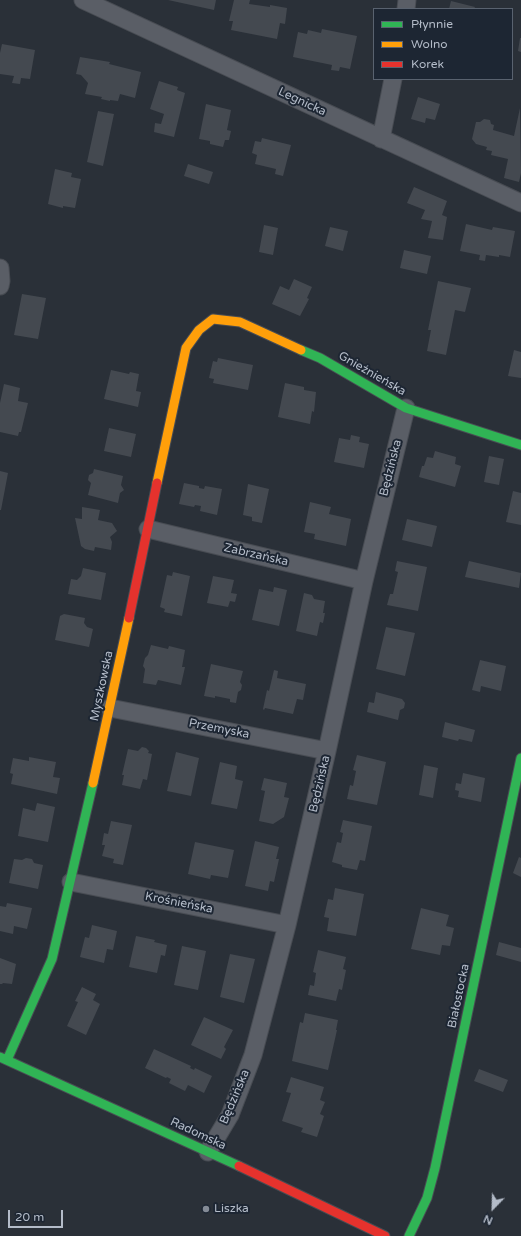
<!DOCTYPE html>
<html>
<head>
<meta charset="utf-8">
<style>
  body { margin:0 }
  #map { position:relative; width:521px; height:1236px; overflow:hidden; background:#2a3038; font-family:"Varela Round",sans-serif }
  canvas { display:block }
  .legend { position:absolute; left:373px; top:8px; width:140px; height:72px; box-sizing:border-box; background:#1d2633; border:1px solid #59626f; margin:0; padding:5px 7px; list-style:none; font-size:12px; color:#b4bcc9 }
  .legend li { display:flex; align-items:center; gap:8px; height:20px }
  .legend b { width:20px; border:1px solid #59626f }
  .north { position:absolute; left:473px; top:1188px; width:40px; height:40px; -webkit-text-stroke:3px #1d2633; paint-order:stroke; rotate:203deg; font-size:11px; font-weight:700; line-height:16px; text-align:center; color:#b4bcc9 }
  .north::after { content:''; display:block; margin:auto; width:14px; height:18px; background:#b4bcc9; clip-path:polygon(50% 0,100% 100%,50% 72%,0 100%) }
  .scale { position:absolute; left:8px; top:1210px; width:55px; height:18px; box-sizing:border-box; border:2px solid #b4bcc9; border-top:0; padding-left:5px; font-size:12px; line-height:14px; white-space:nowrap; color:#b4bcc9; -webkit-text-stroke:3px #1d2633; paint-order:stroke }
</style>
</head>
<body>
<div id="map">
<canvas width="521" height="1236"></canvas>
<ul class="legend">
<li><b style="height:5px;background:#30b455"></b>Płynnie</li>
<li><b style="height:5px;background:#ff9f0a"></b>Wolno</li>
<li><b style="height:5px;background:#e5322d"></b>Korek</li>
</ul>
<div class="north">N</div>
<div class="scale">20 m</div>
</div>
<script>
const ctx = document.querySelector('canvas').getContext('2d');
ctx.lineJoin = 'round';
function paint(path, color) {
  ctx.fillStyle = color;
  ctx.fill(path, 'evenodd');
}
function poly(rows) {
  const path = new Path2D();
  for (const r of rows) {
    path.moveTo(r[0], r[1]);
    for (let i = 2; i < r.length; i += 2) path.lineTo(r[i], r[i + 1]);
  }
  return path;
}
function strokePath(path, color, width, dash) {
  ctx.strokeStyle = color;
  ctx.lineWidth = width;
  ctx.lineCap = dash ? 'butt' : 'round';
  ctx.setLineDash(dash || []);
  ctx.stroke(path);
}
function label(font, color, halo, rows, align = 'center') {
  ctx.font = font + ' "Varela Round",sans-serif';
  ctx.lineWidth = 4;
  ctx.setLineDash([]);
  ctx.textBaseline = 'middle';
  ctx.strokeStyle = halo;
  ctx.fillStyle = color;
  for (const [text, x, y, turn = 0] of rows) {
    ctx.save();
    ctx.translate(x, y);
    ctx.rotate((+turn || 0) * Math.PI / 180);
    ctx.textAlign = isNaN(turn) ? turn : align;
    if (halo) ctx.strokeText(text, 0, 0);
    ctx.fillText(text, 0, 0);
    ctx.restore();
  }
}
const building = poly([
  [168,0,216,0,214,10],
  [234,0,250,0,249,4,270,7,270,5,287,8,285,24,280,23,277,39,231,30,233,21,229,21],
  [451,1,475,7,474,9,449,9],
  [322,29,357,36,350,69,340,67,339,71,331,70,332,65,293,57,298,32,307,34,308,30,321,33],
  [520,38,521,38,521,52,518,51],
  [2,44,35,50,30,79,21,78,20,84,12,83,14,76,0,74,0,53],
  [80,57,110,62,109,64,141,72,135,98,120,94,118,101,110,100,110,101,101,99,102,97,85,94,88,83,81,75,76,74],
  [159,81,178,87,177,90,185,93,174,137,154,132,155,123,161,124,164,114,150,109],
  [418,97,440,104,435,120,426,118,425,123,411,119],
  [206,104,231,110,227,130,231,131,229,140,225,140,223,147,210,144,210,141,199,139],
  [520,108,521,173,519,182,504,178,508,159,491,155,492,151,486,150,487,147,476,144,472,139,476,122,480,122,484,119,490,120,491,124,494,125,493,130,514,136],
  [98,111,114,114,103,166,87,162],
  [262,138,291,145,283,176,275,174,276,169,255,164,257,155,252,153,255,141,261,142],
  [188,164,213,172,209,184,184,176],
  [55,169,72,173,71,177,81,179,75,208,63,206,63,208,48,204],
  [414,187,447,201,442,215,447,217,443,240,428,238,432,221,421,219,425,210,407,203],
  [466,224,492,230,493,227,515,231,510,257,499,255,499,257,486,255,485,261,479,260,480,255,460,251],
  [264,225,278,228,273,255,259,252],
  [330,227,348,231,343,251,325,246],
  [404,250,431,256,427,274,400,268],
  [294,279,312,287,307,298,309,299,300,316,272,304,280,286,289,290],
  [438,281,471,288,465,312,455,310,446,355,427,351,431,330,428,330],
  [22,294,46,298,38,339,14,335],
  [514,350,521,352,521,378,508,376],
  [218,358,253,365,248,390,213,383,214,379,209,378,213,361,217,362],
  [111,370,129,374,130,372,139,374,136,391,141,392,138,407,104,399],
  [285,383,304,387,304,390,316,392,314,412,312,411,310,424,278,417],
  [4,384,20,388,18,401,28,403,21,432,19,432,18,436,0,432,0,403],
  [109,428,136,434,131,457,104,451],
  [351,435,360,437,359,442,369,444,364,468,334,462,339,438,350,440],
  [435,451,456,457,455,464,461,466,455,487,419,477,422,466,424,466,427,457,433,458],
  [489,456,504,459,499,485,484,482],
  [94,469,123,476,121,485,124,490,120,493,118,503,88,495,91,483,88,480,89,475,93,473],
  [0,471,8,473,1,510,0,510],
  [184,483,199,486,199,488,204,489,205,486,222,489,217,515,200,511,201,506,195,505,194,507,179,504],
  [248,484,269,489,262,523,252,521,252,517,243,515],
  [513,491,521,493,521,525,506,522],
  [310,502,331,507,329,514,351,519,346,546,314,539,315,534,304,532],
  [82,507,100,510,98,520,112,523,117,531,110,537,112,542,111,550,95,547,94,551,85,549,81,546,75,518,82,519],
  [407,519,437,526,432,547,402,540],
  [397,561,427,567,418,611,387,605,390,594,393,594,398,572,395,571],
  [469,561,521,573,519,588,465,577],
  [83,568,106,573,101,600,68,594,71,579,77,580,81,576],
  [173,572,190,576,182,616,164,612,165,609,160,607,167,575,172,576],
  [213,576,234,580,231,593,237,594,235,602,230,601,228,607,207,603],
  [274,587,287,590,279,626,252,620,259,589,273,592],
  [304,593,312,595,314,599,325,601,323,613,325,613,323,623,320,622,317,636,296,631],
  [64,614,85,618,84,623,87,627,93,629,89,647,55,640,60,616],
  [386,627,415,633,405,676,376,669],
  [151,645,168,649,169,646,185,650,182,667,185,667,181,685,158,680,156,685,143,683,145,669,143,666,145,658,148,655],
  [480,660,506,666,501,691,481,686,480,692,472,690],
  [211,664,243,671,240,682,242,685,241,690,238,692,236,703,230,702,230,699,215,696,215,698,204,696],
  [274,670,278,671,277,678,306,684,303,700,297,699,293,714,265,708,264,710,263,709,267,690,269,691],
  [376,692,402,699,405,703,404,708,400,710,398,720,367,712,369,702,374,703],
  [445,722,475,730,472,742,459,739,458,741,442,737],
  [142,747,146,748,149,751,148,753,152,754,147,780,143,779,140,789,122,785,124,775,122,775,128,749,138,751],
  [176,752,199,758,191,796,167,791],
  [357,755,386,762,377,805,347,799,350,785,353,786,356,771,353,770],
  [29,757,56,762,53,777,60,778,57,794,11,784,13,774,10,773,13,758,29,761],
  [220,762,237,766,235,779,243,781,237,809,211,804],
  [424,765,438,768,433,798,419,795],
  [463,773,485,778,481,802,458,797,459,791,455,790,456,783,461,784],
  [264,778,287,783,284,797,289,798,284,817,273,824,259,821,265,791,261,790],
  [37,803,55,807,48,842,18,836,23,808,35,811],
  [343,820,372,826,365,861,360,860,357,870,342,867,342,865,332,862,337,842,341,843,343,833,340,832],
  [111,821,132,825,123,865,113,863,114,859,102,856,105,845,102,845,104,833,108,834],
  [255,841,279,847,276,859,279,859,274,882,270,881,268,891,245,886],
  [195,842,234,850,228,878,211,875,210,879,188,874],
  [519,857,521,858,521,877,513,873],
  [26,858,32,859,34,863,43,865,38,889,9,883,14,859,22,860],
  [335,888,364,894,356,936,327,931,329,918,324,917,328,899,333,900],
  [7,903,32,908,27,929,14,926,13,934,0,931,0,906,6,907],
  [421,908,449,915,446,926,454,928,450,946,442,945,440,955,411,949],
  [92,925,117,931,113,950,107,949,104,963,80,957,85,937,89,938],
  [136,936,155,940,154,942,167,945,165,956,161,955,157,973,129,967],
  [499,942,521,948,521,962,496,955],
  [182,946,206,951,198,990,174,985],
  [318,950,346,957,343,969,346,970,342,990,339,989,336,1001,308,995,310,985,314,986,316,973,313,972],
  [230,954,255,959,244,1003,220,997],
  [0,958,16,964,12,984,3,983,2,984,0,984],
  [82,987,96,994,93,1000,100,1004,86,1035,67,1026,78,1002,75,1001],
  [305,1013,338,1020,336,1030,337,1030,328,1070,292,1061,300,1022,303,1023],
  [204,1017,233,1030,224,1047,226,1049,221,1059,191,1045],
  [154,1049,191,1066,190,1068,194,1070,195,1068,212,1076,204,1093,188,1085,185,1091,169,1083,171,1079,167,1077,166,1078,145,1068],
  [479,1069,508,1080,503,1092,474,1081],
  [291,1077,324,1087,320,1100,325,1102,320,1114,324,1116,317,1137,301,1132,303,1128,282,1121,291,1093,286,1092]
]);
const street = poly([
  [83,0,521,203],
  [406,9,407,0],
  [381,139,393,79],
  [0,268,1,281,0,286],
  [148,529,364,581],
  [110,708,327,751],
  [71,882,287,925],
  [208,1152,230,1115,253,1055,287,925,327,751,364,581,406,408]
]);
const fast = poly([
  [301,350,320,358,406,408,521,445],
  [0,1057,239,1166],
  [7,1060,52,959,93,783],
  [409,1236,427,1198,435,1168,521,758]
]);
const slow = poly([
  [157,483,186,348,199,330,213,319,240,322,301,350],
  [93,783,129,618]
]);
const jam = poly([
  [129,618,157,483],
  [239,1166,385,1236]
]);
const markers = [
  [206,1209,4,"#848b96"]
];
const streetNames = [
  ["Legnicka",302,102,25],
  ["Gnieźnieńska",372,374,30],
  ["Będzińska",391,468,-76],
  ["Zabrzańska",256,555,13],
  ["Myszkowska",102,686,-78],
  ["Przemyska",219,729,11],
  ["Będzińska",320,784,-77],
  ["Krośnieńska",179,903,11],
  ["Białostocka",459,996,-78],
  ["Będzińska",235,1097,-67],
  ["Radomska",198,1134,25]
];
const poiNames = [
  ["Liszka",214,1209]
];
paint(building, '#444950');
strokePath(street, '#484c53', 19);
strokePath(fast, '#484c53', 11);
strokePath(slow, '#484c53', 11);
strokePath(jam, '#484c53', 11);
strokePath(street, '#5a5e66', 17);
strokePath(fast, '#30b455', 9);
strokePath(slow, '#ff9f0a', 9);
strokePath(jam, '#e5322d', 9);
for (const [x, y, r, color] of markers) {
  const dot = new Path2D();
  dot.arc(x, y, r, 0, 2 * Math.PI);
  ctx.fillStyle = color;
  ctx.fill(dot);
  strokePath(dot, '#1d2633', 1.5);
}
label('12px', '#b4bcc9', '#1d2633', streetNames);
label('12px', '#b4bcc9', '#1d2633', poiNames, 'left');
</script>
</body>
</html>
